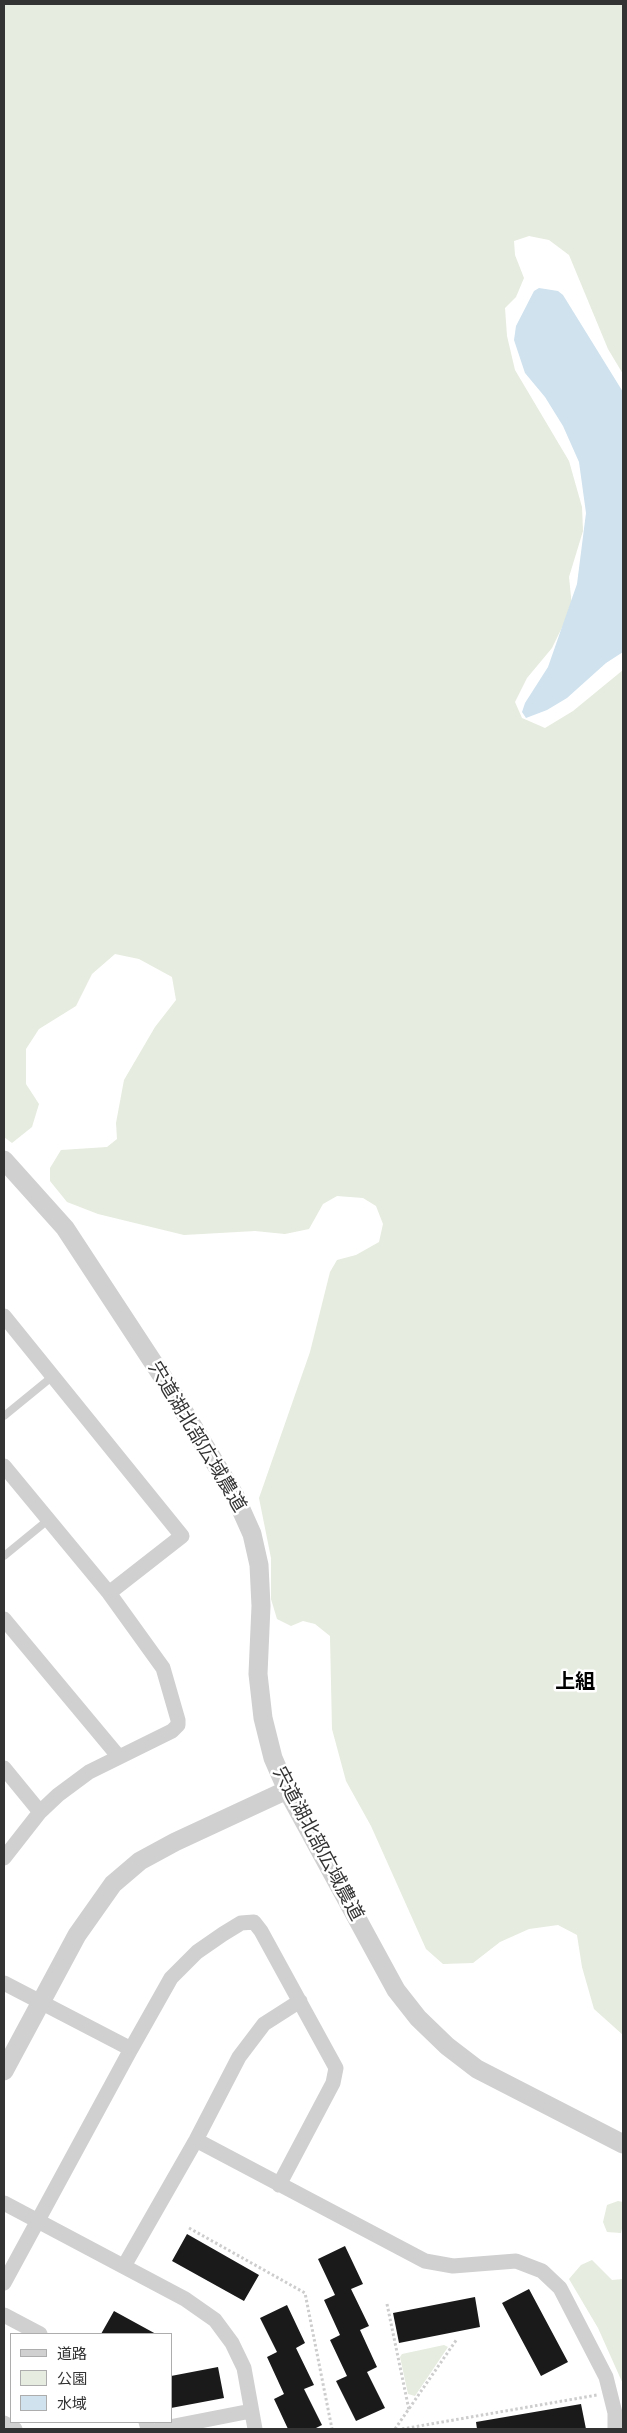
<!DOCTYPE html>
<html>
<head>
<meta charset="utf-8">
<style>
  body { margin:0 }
  #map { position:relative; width:627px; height:2433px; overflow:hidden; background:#fff; font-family:Cabin,"Noto Sans JP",sans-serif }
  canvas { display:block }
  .frame { position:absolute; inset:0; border:5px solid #333; pointer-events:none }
  .legend { position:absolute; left:10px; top:2333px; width:162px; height:90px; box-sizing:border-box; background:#fff; border:1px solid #adadad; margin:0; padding:6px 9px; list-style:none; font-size:15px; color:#333 }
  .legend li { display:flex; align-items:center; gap:10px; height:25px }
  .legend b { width:25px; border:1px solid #adadad }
</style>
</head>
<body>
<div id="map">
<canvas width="627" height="2433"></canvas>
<div class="frame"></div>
<ul class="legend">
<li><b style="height:6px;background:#d0d0d0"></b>道路</li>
<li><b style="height:14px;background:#e6ecdf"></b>公園</li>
<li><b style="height:14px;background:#cfe2ee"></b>水域</li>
</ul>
</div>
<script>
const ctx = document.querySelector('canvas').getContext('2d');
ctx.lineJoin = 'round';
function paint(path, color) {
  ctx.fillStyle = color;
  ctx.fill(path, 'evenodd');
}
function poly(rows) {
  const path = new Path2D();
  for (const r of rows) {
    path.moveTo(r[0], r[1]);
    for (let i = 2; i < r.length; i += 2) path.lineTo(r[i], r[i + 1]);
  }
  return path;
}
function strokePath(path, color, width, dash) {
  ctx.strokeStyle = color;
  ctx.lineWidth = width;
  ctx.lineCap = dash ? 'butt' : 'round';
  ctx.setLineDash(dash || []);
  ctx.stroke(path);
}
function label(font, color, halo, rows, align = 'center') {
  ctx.font = font + ' Cabin,"Noto Sans JP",sans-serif';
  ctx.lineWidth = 5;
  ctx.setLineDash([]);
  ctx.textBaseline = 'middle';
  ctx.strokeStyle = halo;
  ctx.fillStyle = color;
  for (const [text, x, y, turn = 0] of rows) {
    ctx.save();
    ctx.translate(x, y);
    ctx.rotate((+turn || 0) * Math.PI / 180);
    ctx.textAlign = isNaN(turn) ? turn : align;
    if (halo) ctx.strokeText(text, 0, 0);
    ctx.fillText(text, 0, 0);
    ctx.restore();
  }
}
const green = poly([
  [4,4,623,4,623,374,608,349,569,255,549,240,529,236,514,241,515,255,524,278,516,297,505,308,507,336,515,370,569,461,582,507,583,531,569,577,572,607,552,648,527,678,515,702,522,718,545,728,573,711,623,670,623,2035,594,2009,582,1967,577,1935,558,1925,529,1929,500,1942,473,1963,443,1964,426,1949,371,1826,346,1781,332,1729,330,1636,315,1624,303,1621,291,1626,277,1619,271,1599,271,1558,259,1498,310,1352,330,1272,337,1260,356,1255,379,1242,383,1224,376,1206,363,1198,337,1196,323,1204,309,1229,285,1234,255,1231,184,1235,98,1214,67,1202,50,1181,50,1168,61,1150,107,1147,117,1139,116,1123,124,1080,155,1027,176,1000,172,977,139,959,115,954,92,974,76,1006,39,1029,26,1049,26,1084,39,1104,32,1127,12,1143,4,1137],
  [618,2201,623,2202,623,2224,621,2233,607,2232,603,2222,607,2205],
  [592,2260,612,2280,623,2279,623,2384,598,2328,569,2279,581,2265],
  [444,2345,448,2347,415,2396,408,2394,400,2357,402,2354]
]);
const water = poly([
  [539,288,558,291,563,295,623,392,623,652,606,663,567,698,547,710,526,718,522,712,525,703,548,667,577,584,586,513,579,462,563,426,545,397,525,373,514,340,516,326,534,291]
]);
const building = poly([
  [187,2234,259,2275,244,2301,172,2261],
  [345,2246,363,2284,351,2289,369,2326,360,2330,377,2367,367,2372,385,2408,356,2421,336,2381,347,2376,330,2340,340,2335,324,2300,335,2295,318,2259],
  [529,2289,568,2362,541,2376,502,2303],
  [475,2297,480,2327,399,2343,393,2313],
  [287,2305,305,2343,296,2348,314,2385,304,2389,322,2425,314,2429,288,2429,274,2399,284,2394,267,2357,277,2352,260,2318],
  [114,2311,156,2334,101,2334],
  [218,2367,224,2398,171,2408,171,2376],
  [581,2404,586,2429,477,2429,476,2422]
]);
const path = poly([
  [189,2228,305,2293,332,2429],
  [387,2304,409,2410],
  [395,2429,457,2339],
  [402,2429,597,2395]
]);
const service = poly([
  [4,1416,53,1376],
  [4,1556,48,1520]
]);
const minor = poly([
  [4,1316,182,1536,109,1593],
  [4,1466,109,1593,163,1668,178,1720,178,1725,172,1731,89,1772,58,1795,40,1812,4,1858],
  [4,1619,119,1757],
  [4,1768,40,1812],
  [4,1983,131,2049,171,1978,197,1952,223,1934,241,1923,254,1922,261,1931,336,2068,333,2083,279,2185],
  [196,2140,425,2261,453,2266,516,2261,542,2271,560,2288,606,2377,615,2413,615,2429],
  [4,2203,185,2299,215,2320,232,2343,244,2368,255,2429],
  [124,2266,196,2140,239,2057,264,2024,300,2001],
  [4,2283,131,2049],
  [4,2315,40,2334],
  [146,2422,148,2429],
  [4,2423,15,2429],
  [159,2429,251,2411]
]);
const tertiary = poly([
  [4,1160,65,1228,166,1382,235,1496,252,1534,259,1565,261,1606,258,1674,263,1718,273,1758,287,1790,396,1990,418,2018,447,2046,477,2069,623,2144],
  [4,2071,77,1935,113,1884,140,1861,175,1842,287,1790]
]);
const streetNames = [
  ["宍道湖北部広域農道",197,1437,59],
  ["宍道湖北部広域農道",318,1844,62]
];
const neighbourhoodNames = [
  ["上組",575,1682]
];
paint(green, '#e6ecdf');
paint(water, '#cfe2ee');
paint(building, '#1a1a1a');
strokePath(path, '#cdcdcd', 3, [2.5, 2.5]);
strokePath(service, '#d0d0d0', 8);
strokePath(minor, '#d0d0d0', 15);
strokePath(tertiary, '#d0d0d0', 19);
label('19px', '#333', '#fff', streetNames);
label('bold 20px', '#000', '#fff', neighbourhoodNames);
</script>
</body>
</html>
